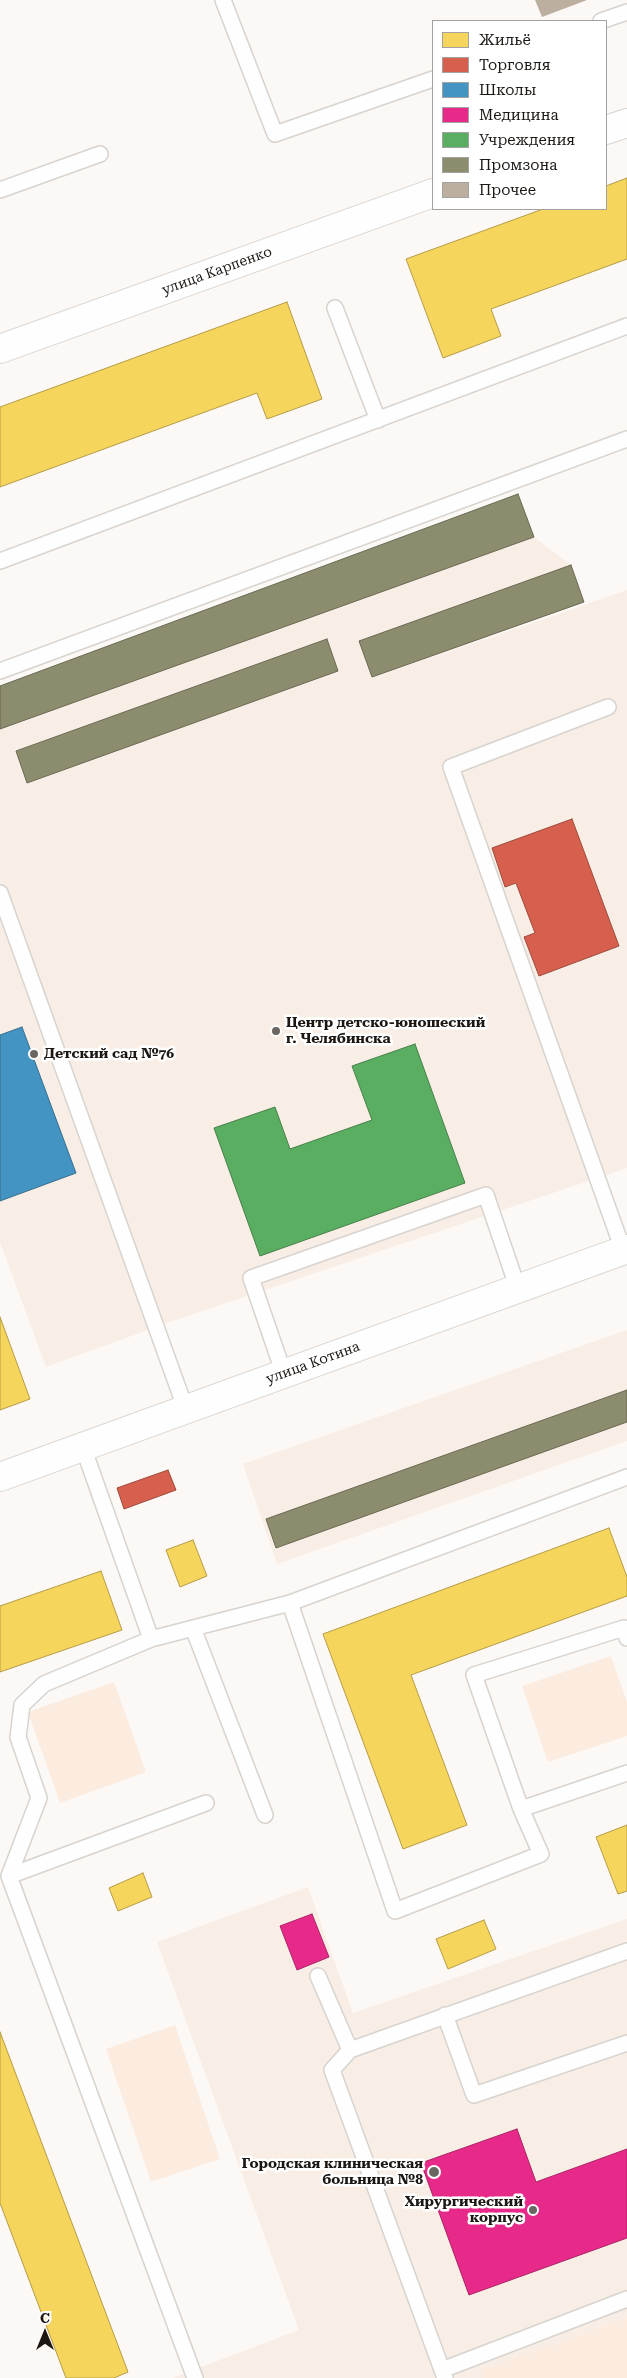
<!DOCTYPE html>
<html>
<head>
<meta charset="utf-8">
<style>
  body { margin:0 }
  #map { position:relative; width:627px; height:2378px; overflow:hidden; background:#fbf8f5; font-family:"Roboto Serif",serif }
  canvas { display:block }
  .legend { position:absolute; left:432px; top:20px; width:175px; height:190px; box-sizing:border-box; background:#fff; border:1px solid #a4a2a1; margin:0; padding:6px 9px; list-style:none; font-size:15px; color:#1c1713 }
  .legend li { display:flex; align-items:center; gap:10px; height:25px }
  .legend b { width:25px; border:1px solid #a4a2a1 }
  .north { position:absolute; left:20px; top:2308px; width:50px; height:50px; -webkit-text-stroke:4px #fff; paint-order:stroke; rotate:0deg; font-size:14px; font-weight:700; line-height:20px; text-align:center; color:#1c1713 }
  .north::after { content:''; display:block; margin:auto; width:18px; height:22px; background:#1c1713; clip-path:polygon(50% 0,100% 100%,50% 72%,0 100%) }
</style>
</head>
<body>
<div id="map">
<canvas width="627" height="2378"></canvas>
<ul class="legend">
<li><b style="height:14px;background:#f6d55c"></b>Жильё</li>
<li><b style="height:14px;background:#d6604d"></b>Торговля</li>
<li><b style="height:14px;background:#4393c3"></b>Школы</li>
<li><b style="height:14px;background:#e7298a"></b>Медицина</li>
<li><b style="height:14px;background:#5aae61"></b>Учреждения</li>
<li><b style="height:14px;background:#8c8c6e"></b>Промзона</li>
<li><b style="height:14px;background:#bdafa0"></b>Прочее</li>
</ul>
<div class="north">С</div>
</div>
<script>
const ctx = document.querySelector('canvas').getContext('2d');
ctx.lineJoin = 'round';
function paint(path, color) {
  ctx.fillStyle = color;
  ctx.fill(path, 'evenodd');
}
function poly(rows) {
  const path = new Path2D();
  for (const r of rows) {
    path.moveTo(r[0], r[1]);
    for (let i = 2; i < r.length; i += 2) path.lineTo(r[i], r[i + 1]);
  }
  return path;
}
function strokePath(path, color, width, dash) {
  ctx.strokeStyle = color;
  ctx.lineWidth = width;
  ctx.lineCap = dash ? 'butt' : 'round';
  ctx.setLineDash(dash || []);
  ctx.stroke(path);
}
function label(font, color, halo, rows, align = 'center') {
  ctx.font = font + ' "Roboto Serif",serif';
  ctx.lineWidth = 5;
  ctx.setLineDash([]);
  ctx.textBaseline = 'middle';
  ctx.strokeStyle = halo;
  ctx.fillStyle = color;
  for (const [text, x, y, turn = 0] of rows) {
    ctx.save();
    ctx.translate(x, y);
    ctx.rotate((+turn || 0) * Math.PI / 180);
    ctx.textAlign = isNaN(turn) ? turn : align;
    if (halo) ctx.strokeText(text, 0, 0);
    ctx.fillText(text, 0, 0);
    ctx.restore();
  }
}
const built = poly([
  [518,494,534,537,571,565,584,602,423,661,627,590,627,1168,167,1323,46,1367,0,1242,0,686],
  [627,1330,627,1441,277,1564,243,1464],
  [308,1887,353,2013,627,1919,627,2378,172,2378,299,2330,157,1942]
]);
const green = poly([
  [611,1656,627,1702,627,1736,548,1762,522,1686],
  [114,1682,146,1772,60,1803,28,1712],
  [175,2025,220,2159,151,2182,106,2049],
  [627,2318,627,2378,483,2378,481,2371]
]);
const homes = poly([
  [627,178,627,259,491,309,501,336,443,358,406,259,543,209,606,209,606,186,627,178],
  [287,302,322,399,267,419,257,393,0,487,0,407,287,302],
  [0,1317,30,1399,0,1410,0,1317],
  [609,1528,627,1577,627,1596,411,1675,467,1825,403,1849,323,1634,609,1528],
  [193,1540,207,1576,180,1587,166,1550,193,1540],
  [101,1571,122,1630,0,1672,0,1606,101,1571],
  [627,1825,627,1891,618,1894,596,1837,627,1825],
  [143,1873,152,1897,118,1911,109,1888,143,1873],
  [484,1920,496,1949,448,1969,436,1939,484,1920],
  [0,2032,128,2372,114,2378,66,2378,0,2203,0,2032]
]);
const shops = poly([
  [572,819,619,946,539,976,524,937,535,933,516,883,505,887,492,848,572,819],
  [168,1470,176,1490,124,1509,117,1488,168,1470]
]);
const schools = poly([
  [22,1027,76,1173,0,1201,0,1035,22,1027]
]);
const health = poly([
  [312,1914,329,1957,297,1970,280,1926,312,1914],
  [517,2129,536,2182,627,2149,627,2238,469,2295,421,2163,517,2129]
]);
const public = poly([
  [415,1044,465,1183,260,1256,214,1128,275,1107,290,1149,372,1120,352,1066,415,1044]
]);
const industry = poly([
  [518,494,534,537,0,729,0,686,518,494],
  [571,565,584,602,372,677,359,641,571,565],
  [327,639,338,671,27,783,16,751,327,639],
  [627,1390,627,1422,276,1548,266,1519,627,1390]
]);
const building = poly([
  [535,0,587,0,542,17]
]);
const service = poly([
  [223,0,275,134,433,79],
  [601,21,627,12],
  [0,190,100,154],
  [335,308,378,420],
  [0,561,627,326],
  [0,671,627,439],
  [608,707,451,767,623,1250],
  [0,893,186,1410],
  [284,1374,251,1278,486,1195,518,1289],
  [83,1447,151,1639,44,1684,22,1705,18,1737,39,1798,9,1876,195,2378],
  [290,1603,395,1911,541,1854,521,1809,474,1675,624,1628,627,1638],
  [193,1628,265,1815],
  [151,1639,290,1603,627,1477],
  [521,1809,627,1773],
  [9,1876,206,1803],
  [318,1976,350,2050],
  [445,2015,474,2095,627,2043],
  [442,2370,627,2299],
  [445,2378,332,2070,350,2050,627,1951]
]);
const minor = poly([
  [606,130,627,123],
  [0,349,433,193],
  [0,1477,627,1249]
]);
const markers = [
  [276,1031,5,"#6a6662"],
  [34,1054,5,"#6a6662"],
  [434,2172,6,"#6a6662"],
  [533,2210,5,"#6a6662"]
];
const streetNames = [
  ["улица Карпенко",217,271,-20],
  ["улица Котина",313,1363,-20]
];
const poiNames = [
  ["Центр детско-юношеский",286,1023],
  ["г. Челябинска",286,1039],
  ["Детский сад №76",44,1054],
  ["Городская клиническая",423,2164,"right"],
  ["больница №8",423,2180,"right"],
  ["Хирургический",523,2202,"right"],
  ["корпус",523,2218,"right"]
];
paint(built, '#f8eee5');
paint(green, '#fcece0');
paint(homes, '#f6d55c');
strokePath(homes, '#b59c46', 1);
paint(shops, '#d6604d');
strokePath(shops, '#9e4a3c', 1);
paint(schools, '#4393c3');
strokePath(schools, '#376e8e', 1);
paint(health, '#e7298a');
strokePath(health, '#aa2466', 1);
paint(public, '#5aae61');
strokePath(public, '#47814a', 1);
paint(industry, '#8c8c6e');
strokePath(industry, '#6a6953', 1);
paint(building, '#bdafa0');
strokePath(service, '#d7d3cf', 18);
strokePath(minor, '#d7d3cf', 30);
strokePath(service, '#fefefe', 15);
strokePath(minor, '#fefefe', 28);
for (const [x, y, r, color] of markers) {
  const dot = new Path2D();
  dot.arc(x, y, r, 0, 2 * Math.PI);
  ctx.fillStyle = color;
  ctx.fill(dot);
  strokePath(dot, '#fff', 2);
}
label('14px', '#1c1713', '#fff', streetNames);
label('bold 14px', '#1c1713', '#fff', poiNames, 'left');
</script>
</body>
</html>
